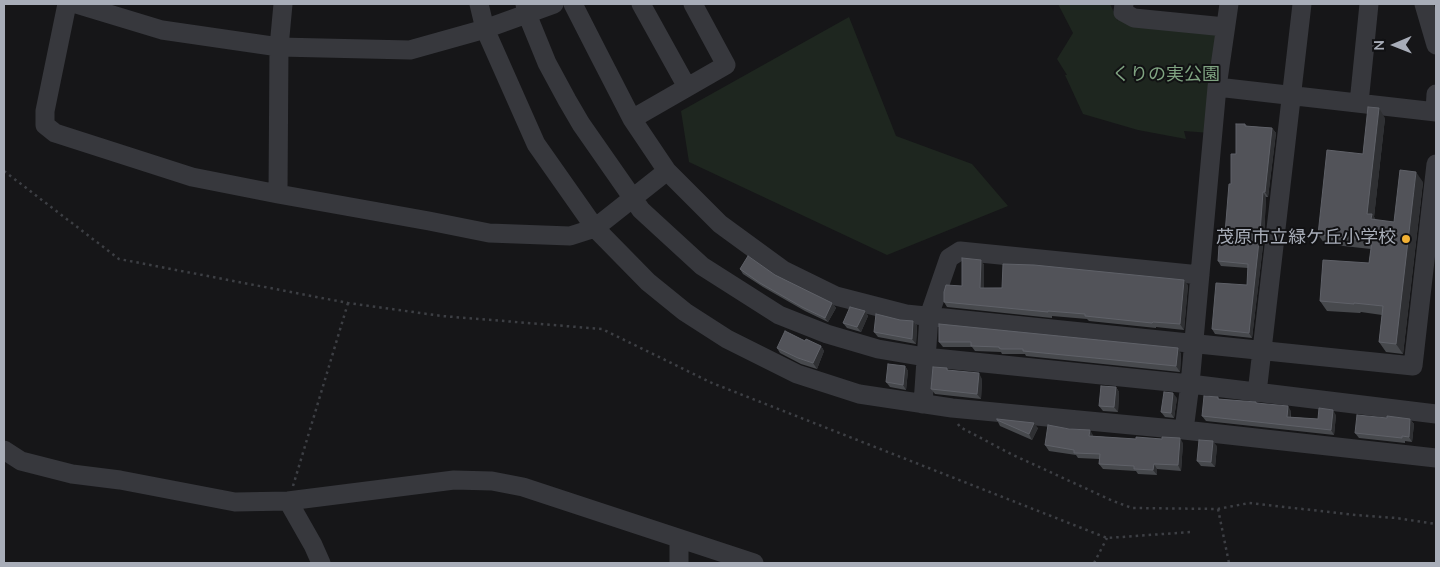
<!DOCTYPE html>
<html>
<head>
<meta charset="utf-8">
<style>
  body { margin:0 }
  #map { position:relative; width:1440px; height:567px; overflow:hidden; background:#161618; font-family:"Nunito Sans",sans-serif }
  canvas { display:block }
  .frame { position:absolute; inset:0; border:5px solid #a8adb8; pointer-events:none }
  .north { position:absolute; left:1370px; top:20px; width:50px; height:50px; -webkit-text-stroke:4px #111113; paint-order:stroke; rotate:269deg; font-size:14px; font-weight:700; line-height:20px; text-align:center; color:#a8adb8 }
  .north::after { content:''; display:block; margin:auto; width:18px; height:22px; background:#a8adb8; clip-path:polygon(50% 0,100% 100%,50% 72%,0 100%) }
</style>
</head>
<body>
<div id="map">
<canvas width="1440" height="567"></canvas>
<div class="frame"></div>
<div class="north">N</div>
</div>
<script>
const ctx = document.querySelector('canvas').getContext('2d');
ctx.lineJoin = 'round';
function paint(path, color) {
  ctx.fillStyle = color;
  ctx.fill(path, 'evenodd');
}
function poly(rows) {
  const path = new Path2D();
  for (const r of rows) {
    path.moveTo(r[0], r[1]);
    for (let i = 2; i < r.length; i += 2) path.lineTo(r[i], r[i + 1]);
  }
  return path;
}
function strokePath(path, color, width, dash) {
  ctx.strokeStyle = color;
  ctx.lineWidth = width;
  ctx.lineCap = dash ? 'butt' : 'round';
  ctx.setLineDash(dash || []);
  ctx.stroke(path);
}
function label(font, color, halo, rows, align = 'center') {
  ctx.font = font + ' "Nunito Sans","Noto Sans JP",sans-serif';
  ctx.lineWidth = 4;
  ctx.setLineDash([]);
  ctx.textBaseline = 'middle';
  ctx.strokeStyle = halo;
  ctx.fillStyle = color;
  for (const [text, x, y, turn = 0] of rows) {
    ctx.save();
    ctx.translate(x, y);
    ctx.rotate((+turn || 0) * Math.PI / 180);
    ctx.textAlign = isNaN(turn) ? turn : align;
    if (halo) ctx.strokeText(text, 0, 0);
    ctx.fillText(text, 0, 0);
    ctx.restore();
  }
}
const green = poly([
  [1058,4,1110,4,1118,21,1118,15,1219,33,1210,133,1184,131,1186,139,1138,130,1083,114,1065,75,1067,75,1057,59,1073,33],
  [849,17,896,136,972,164,1008,206,887,255,689,162,681,111]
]);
const path = poly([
  [4,171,119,259,348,303,442,316,602,329,712,383,1107,538,1191,532],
  [958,424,960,427,1011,454,1113,501,1132,508,1218,509,1249,503,1356,515,1396,518,1436,524],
  [293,486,348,303],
  [1218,509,1229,563],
  [1094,563,1107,538]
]);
const minor = poly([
  [67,4,45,111,45,125,55,133,192,177,278,194,429,221,489,233,570,236,595,228,667,171],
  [76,4,162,30,279,47,410,50,485,29,554,4],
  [479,4,485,29,536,144,595,228,648,282,685,312,727,339,797,374,859,394,952,408,1184,430,1190,384,1217,87,1229,4],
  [525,4,527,14,547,63,567,100,581,124,641,210,702,266,779,315,827,334,878,349,925,357,1190,384,1436,414],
  [573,4,598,53,632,119,667,171,720,224,783,270,836,296,906,314,1413,366,1436,164],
  [641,4,687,87],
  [1124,4,1123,12,1134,18,1225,27],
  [1424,4,1436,45],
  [1217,87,1436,112],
  [1359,103,1369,4],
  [1435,112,1436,94],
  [632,119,726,65,693,4],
  [278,194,279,47,283,4],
  [1257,393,1302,4],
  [923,404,929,316,949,258,960,251,1200,275],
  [1184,430,1436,458],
  [4,450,21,461,72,474,120,480,235,502,288,501,454,480,492,481,523,487,754,563],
  [288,501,313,545,321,563],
  [679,563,679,539]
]);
const wall = poly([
  [1385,118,1374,217,1376,220,1394,222,1423,182,1403,354,1386,352,1379,342,1382,315,1361,312,1360,313,1327,311,1320,301,1369,263,1371,249,1325,244,1318,235,1363,154],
  [1245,124,1247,126,1272,128,1276,133,1268,197,1266,197,1264,237,1252,338,1215,334,1212,329,1247,285,1248,268,1221,266,1218,261,1224,246,1236,154],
  [981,260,984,265,984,288,1188,285,1184,330,1156,327,1156,328,1089,321,1087,319,1052,316,1052,318,947,307,944,302,962,286],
  [740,269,775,275,832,303,836,308,828,322,805,311,763,287,743,274],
  [865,311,868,316,861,332,847,328,843,323],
  [900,320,913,321,917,326,916,344,878,337,874,332],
  [939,324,1178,348,1181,354,1180,372,1026,356,1025,354,1002,354,1001,352,975,351,972,347,943,347,939,342],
  [805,341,821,346,824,351,817,369,801,364,780,353,777,348],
  [905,366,908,371,906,390,890,387,886,382],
  [947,368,948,371,982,379,981,399,935,394,931,389],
  [1116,387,1119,392,1118,412,1103,411,1099,406],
  [1218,397,1219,399,1257,403,1291,411,1291,417,1318,419,1336,415,1334,435,1206,421,1202,416],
  [1177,398,1174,418,1165,417,1161,412],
  [1387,418,1410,419,1414,424,1412,442,1405,441,1405,443,1359,438,1355,433],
  [997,420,1038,428,1032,440,1000,426],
  [1093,435,1093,436,1183,443,1181,471,1157,469,1157,475,1138,474,1136,471,1103,469,1099,464,1099,459,1078,458,1076,455,1049,451,1045,445],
  [1217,446,1215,467,1201,466,1197,461]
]);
const shadedWall = poly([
  [1379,108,1385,118,1374,217,1378,224,1373,223,1367,214],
  [1272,128,1276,133,1268,197,1265,192],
  [1416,172,1423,182,1403,354,1396,344],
  [1263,192,1266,197,1264,237,1252,338,1249,333],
  [981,260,984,265,984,293,980,288],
  [1184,280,1188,285,1184,330,1180,324],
  [832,303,836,308,828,322,825,318],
  [865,311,868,316,861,332,857,327],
  [913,321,917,326,916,344,912,339],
  [821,346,824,351,817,369,813,363],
  [1178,348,1181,354,1180,372,1176,366],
  [905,366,908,371,906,390,903,385],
  [979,373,982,379,981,399,977,394],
  [1116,387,1119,392,1118,412,1114,407],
  [1173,393,1177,398,1174,418,1171,413],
  [1288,406,1291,411,1290,422,1287,417],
  [1333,410,1336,415,1334,435,1331,430],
  [1410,419,1414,424,1412,442,1409,437],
  [1034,423,1038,428,1032,440,1029,434],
  [1090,430,1093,435,1093,441,1089,436],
  [1180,438,1183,443,1181,471,1178,465],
  [1213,441,1217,446,1215,467,1211,462],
  [1154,464,1157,469,1157,475,1153,470]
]);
const building = poly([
  [1368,107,1379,108,1367,214,1372,214,1371,219,1394,222,1400,170,1416,172,1396,344,1379,342,1383,306,1354,303,1354,304,1320,301,1323,260,1369,263,1372,241,1318,235,1327,150,1363,154,1368,107],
  [1236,124,1245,124,1245,126,1272,128,1265,192,1263,192,1260,232,1249,333,1212,329,1216,283,1247,285,1248,264,1218,261,1219,245,1224,246,1229,184,1231,184,1231,154,1236,154,1236,124],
  [748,256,775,275,832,303,825,318,802,307,760,283,740,269,748,256],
  [962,258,981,260,980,288,1002,288,1003,264,1034,265,1184,280,1180,324,1153,322,1152,323,1085,316,1085,314,1048,311,1048,312,944,302,944,292,946,285,962,286,962,258],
  [850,307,865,311,857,327,843,323,850,307],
  [876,314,900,320,913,321,912,339,874,332,876,314],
  [939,324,1178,348,1176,366,1023,351,1023,349,1001,349,999,348,999,347,971,346,971,342,939,342,939,324],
  [785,331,805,341,806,339,821,346,813,363,798,358,777,348,785,331],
  [888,364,905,366,903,385,886,382,888,364],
  [933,367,947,368,947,370,979,373,977,394,931,389,933,367],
  [1101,386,1116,387,1114,407,1099,406,1101,386],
  [1164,392,1173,393,1171,413,1161,412,1164,392],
  [1204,396,1218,397,1218,399,1256,402,1256,403,1288,406,1287,417,1318,419,1319,408,1333,410,1331,430,1202,416,1204,396],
  [1357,415,1387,418,1387,416,1410,419,1409,437,1402,436,1402,438,1355,433,1357,415],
  [997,419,1034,423,1029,434,997,420,997,419],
  [1048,425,1069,429,1090,430,1089,436,1136,439,1136,437,1162,439,1162,437,1180,438,1178,465,1154,464,1153,470,1134,469,1134,466,1099,464,1100,454,1074,453,1074,450,1045,445,1048,425],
  [1199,440,1213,441,1211,462,1197,461,1199,440]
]);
const markers = [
  [1406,239,5,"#f2b134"]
];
const parkNames = [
  ["くりの実公園",1166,76]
];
const poiNames = [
  ["茂原市立緑ケ丘小学校",1396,239]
];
paint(green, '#1e261f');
strokePath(path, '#3d3f44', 2.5, [2.5, 4]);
strokePath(minor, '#37383d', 19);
paint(wall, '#47494d');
paint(shadedWall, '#2f3033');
paint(building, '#525359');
strokePath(building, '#5f6168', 1);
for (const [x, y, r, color] of markers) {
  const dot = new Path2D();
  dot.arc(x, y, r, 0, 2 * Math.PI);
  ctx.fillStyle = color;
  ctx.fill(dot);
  strokePath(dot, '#111113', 2);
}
label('18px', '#7fa381', '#111113', parkNames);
label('18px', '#a8adb8', '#111113', poiNames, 'right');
</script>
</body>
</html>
